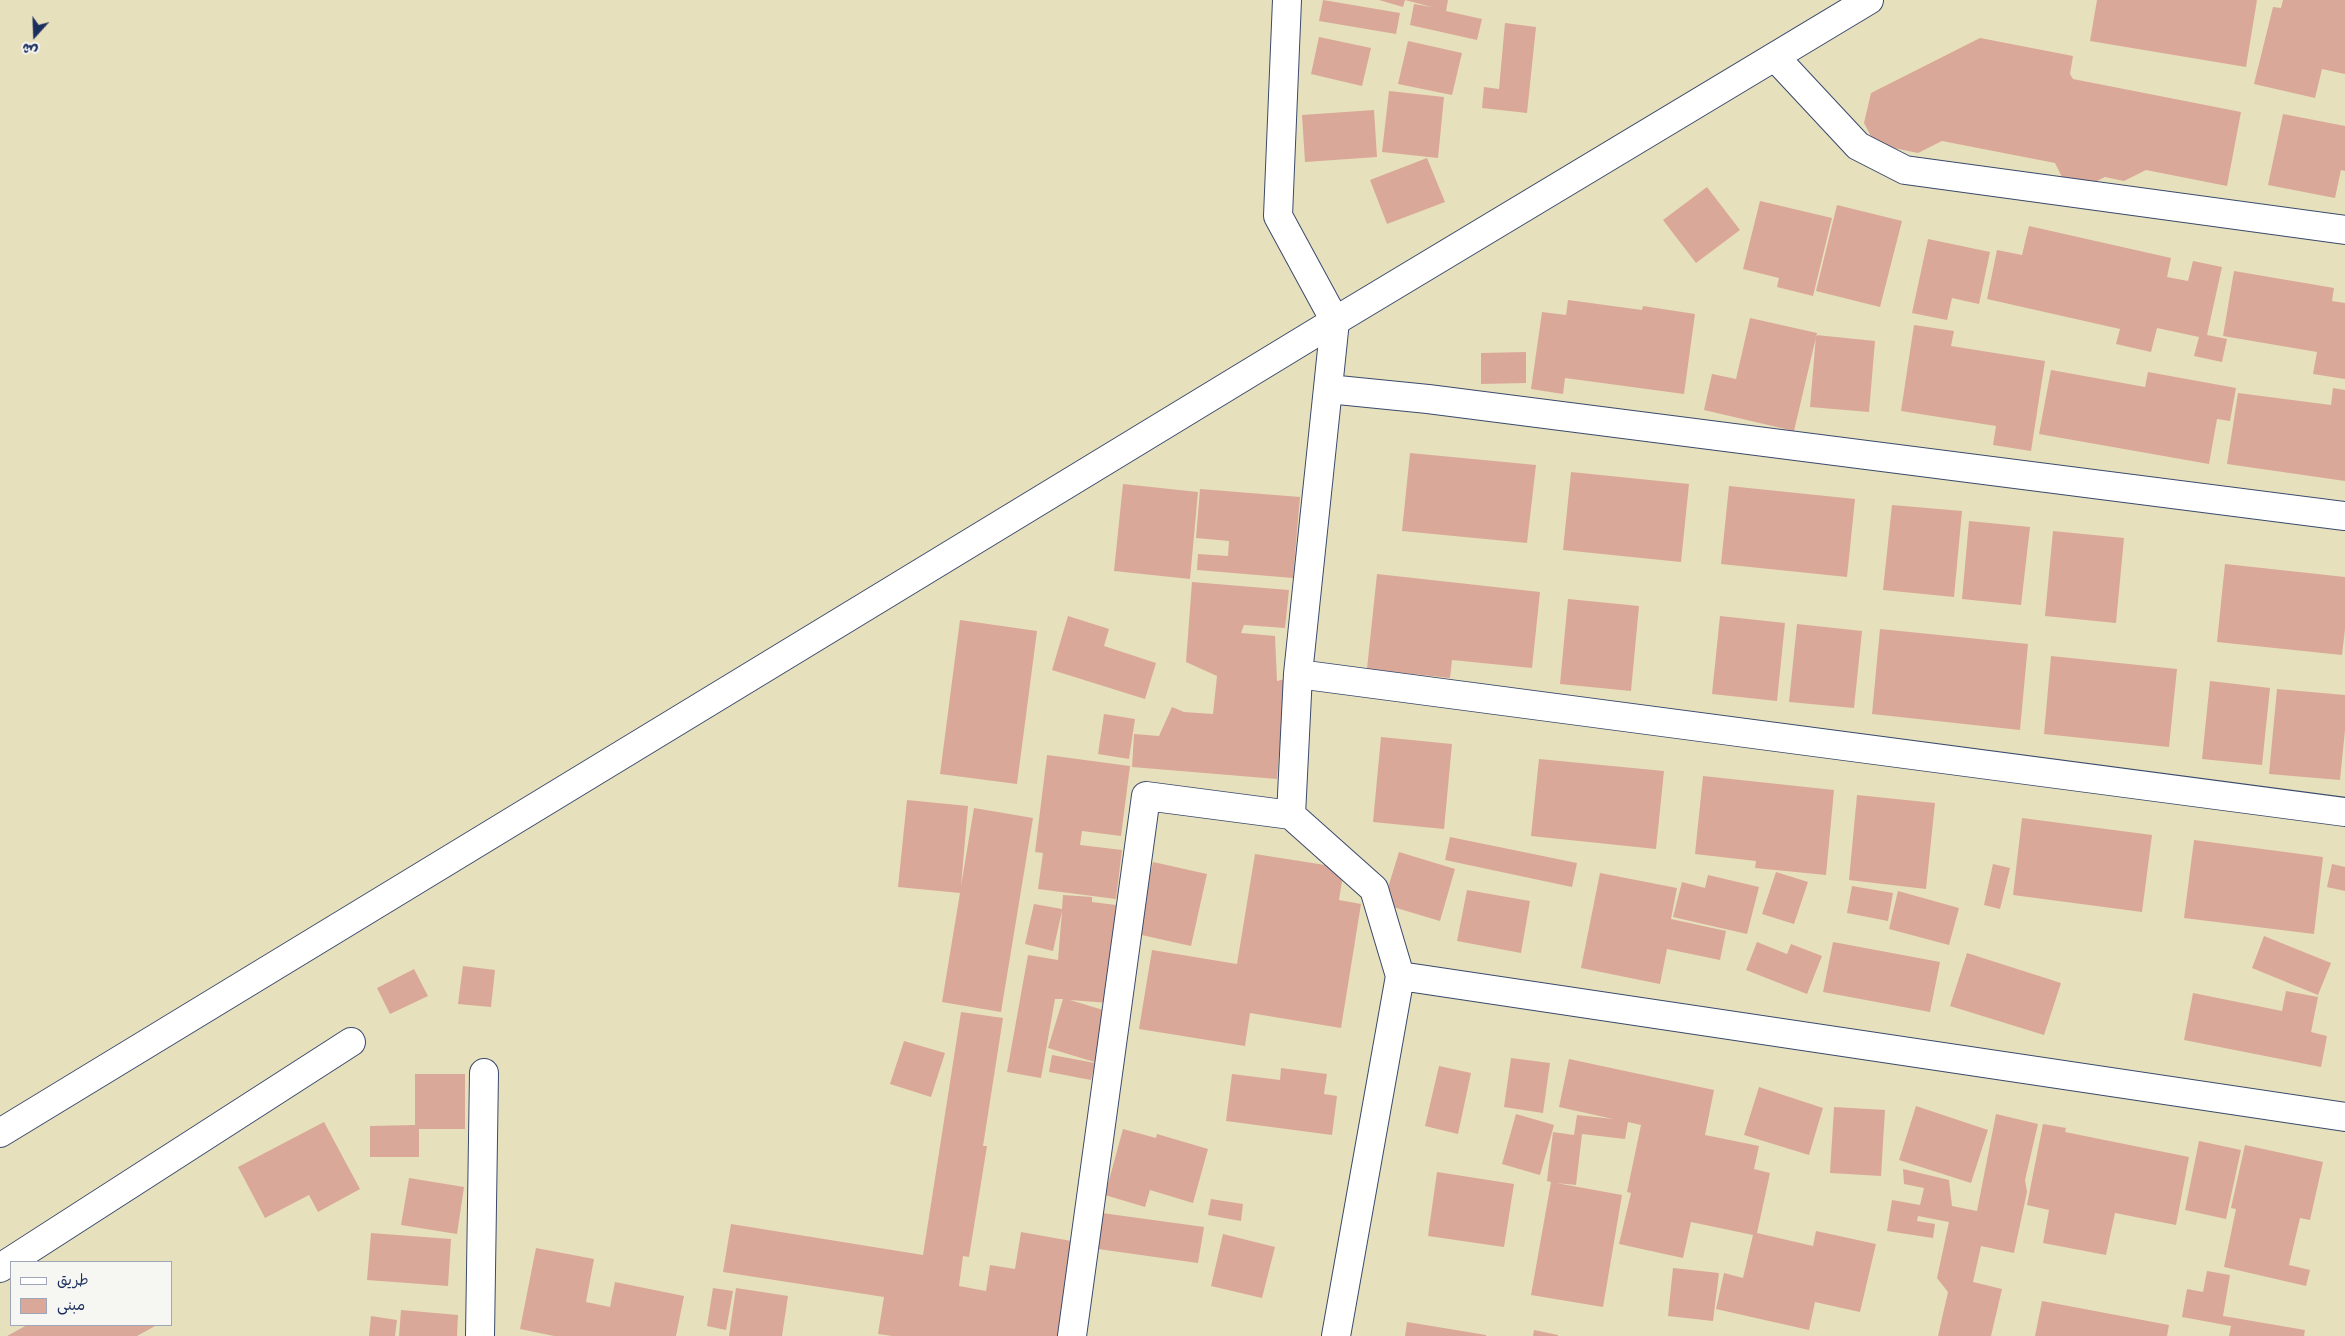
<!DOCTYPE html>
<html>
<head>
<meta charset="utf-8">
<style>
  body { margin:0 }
  #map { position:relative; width:2345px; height:1336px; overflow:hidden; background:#e7e0bc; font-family:Pangolin,"Playpen Sans Arabic",sans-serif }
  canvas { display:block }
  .legend { position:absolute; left:10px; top:1261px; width:162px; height:65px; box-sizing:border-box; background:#f6f6f2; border:1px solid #9ea6b7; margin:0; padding:6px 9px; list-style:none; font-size:15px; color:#1b2f5e }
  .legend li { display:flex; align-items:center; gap:10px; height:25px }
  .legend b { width:25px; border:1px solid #9ea6b7 }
  .north { position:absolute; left:10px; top:10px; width:50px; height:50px; -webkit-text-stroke:4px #f6f6f2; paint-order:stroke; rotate:200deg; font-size:14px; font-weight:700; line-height:20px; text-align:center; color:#1b2f5e }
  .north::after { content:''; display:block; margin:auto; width:18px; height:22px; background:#1b2f5e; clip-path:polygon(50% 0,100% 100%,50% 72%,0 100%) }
</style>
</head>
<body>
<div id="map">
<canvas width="2345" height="1336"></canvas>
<ul class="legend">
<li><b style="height:6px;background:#fff"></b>طريق</li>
<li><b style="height:14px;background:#daa898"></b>مبنى</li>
</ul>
<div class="north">ش</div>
</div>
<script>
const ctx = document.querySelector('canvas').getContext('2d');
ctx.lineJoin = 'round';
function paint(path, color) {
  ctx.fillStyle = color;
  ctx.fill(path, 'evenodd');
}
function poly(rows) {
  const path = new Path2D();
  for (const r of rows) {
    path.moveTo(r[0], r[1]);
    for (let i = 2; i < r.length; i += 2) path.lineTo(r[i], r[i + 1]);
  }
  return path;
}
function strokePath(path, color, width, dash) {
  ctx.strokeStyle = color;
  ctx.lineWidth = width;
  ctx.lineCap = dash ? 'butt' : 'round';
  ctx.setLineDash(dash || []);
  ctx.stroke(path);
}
const building = poly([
  [1323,0,1400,13,1396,34,1319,21],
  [1379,0,1405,0,1403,7],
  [1405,0,1448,0,1446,11,1482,19,1477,40,1410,25,1414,4,1432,7],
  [2097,0,2257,0,2246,67,2090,41],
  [2283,0,2345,0,2345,74,2322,69,2315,98,2254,84,2273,7,2281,8],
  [1505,23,1536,27,1527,113,1482,108,1484,87,1499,89],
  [1319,37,1371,48,1362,86,1311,74],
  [1980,38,2073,56,2070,74,2073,79,2241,112,2227,186,2146,170,2124,181,2105,177,2093,183,2062,177,2055,163,1942,141,1918,153,1875,144,1864,123,1871,93],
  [1408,41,1462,53,1452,95,1398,84],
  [1389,91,1444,97,1438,158,1382,152],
  [1374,110,1377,157,1305,162,1302,115],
  [2283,114,2345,126,2345,171,2341,170,2335,198,2268,185],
  [1427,158,1445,202,1387,224,1370,180],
  [1707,187,1740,230,1696,263,1663,220],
  [1760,201,1832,218,1813,296,1777,287,1779,278,1743,269],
  [1837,205,1902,221,1880,307,1816,291],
  [2029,226,2171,258,2167,277,2188,281,2193,261,2222,267,2207,335,2227,339,2222,362,2194,356,2199,337,2157,328,2151,352,2116,344,2120,329,1987,299,1997,250,2022,255],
  [1928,239,1990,252,1979,304,1952,298,1947,320,1912,313],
  [2234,271,2334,288,2332,301,2345,303,2345,379,2313,374,2317,352,2223,336],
  [1568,300,1642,310,1643,306,1695,314,1684,394,1565,378,1563,394,1531,389,1542,312,1566,315],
  [1750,318,1817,333,1794,431,1704,410,1712,374,1736,379],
  [1914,325,1954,331,1951,346,2045,361,2031,451,1993,445,1996,426,1901,411],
  [1816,335,1875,341,1869,412,1810,407],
  [1526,352,1526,383,1481,384,1481,353],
  [2051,370,2145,387,2148,372,2236,388,2230,421,2217,419,2209,464,2039,434],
  [2333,388,2345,390,2345,481,2227,464,2238,393,2331,405],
  [1410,453,1536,465,1527,543,1402,531],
  [1571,472,1689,484,1681,562,1563,550],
  [1123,484,1198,492,1190,579,1114,571],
  [1729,486,1855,499,1847,577,1721,564],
  [1200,489,1300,497,1293,578,1197,570,1198,554,1228,556,1229,541,1196,538],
  [1892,505,1962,511,1954,597,1883,590],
  [1969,521,2030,527,2021,605,1962,599],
  [2053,531,2124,538,2116,623,2045,616],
  [2225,564,2345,577,2345,629,2342,655,2217,642],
  [1377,574,1540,592,1532,668,1452,660,1450,678,1367,669],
  [1192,582,1289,590,1285,628,1244,625,1241,633,1275,636,1277,681,1285,679,1277,779,1132,767,1134,734,1159,736,1172,707,1184,712,1213,714,1217,676,1186,662],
  [1568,599,1639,606,1631,691,1560,684],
  [1068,616,1109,629,1104,646,1156,663,1145,699,1052,670],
  [1720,616,1785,623,1777,701,1712,694],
  [960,620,1037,631,1017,784,940,774],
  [1797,624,1862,631,1854,708,1789,702],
  [1880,629,2028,644,2020,730,1872,714],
  [2051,656,2177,669,2169,747,2044,734],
  [2210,681,2270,688,2262,765,2202,759],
  [2277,689,2345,695,2345,730,2340,780,2269,774],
  [1104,714,1135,719,1129,759,1098,754],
  [1381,737,1452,744,1444,829,1373,822],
  [1047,755,1130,766,1121,836,1082,831,1080,845,1122,850,1116,899,1038,889,1043,853,1035,852],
  [1539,759,1664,771,1656,849,1531,836],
  [1703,776,1834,790,1826,875,1755,868,1756,861,1695,854],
  [1857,795,1935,803,1926,889,1849,880],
  [907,800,968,806,961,886,974,808,1033,818,1001,1012,942,1002,960,893,898,887],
  [2022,818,2152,835,2142,912,2013,895],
  [1450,837,1577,863,1572,887,1445,860],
  [2194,840,2323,857,2314,934,2184,918],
  [1399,852,1455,869,1440,921,1383,904],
  [1255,854,1344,868,1339,900,1361,904,1341,1028,1250,1013,1245,1046,1139,1029,1152,950,1237,964],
  [1153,862,1207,874,1191,946,1137,934],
  [1993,864,2010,868,2000,909,1984,905],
  [2332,864,2345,867,2345,891,2327,887],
  [1776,872,1808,882,1794,924,1762,914],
  [1600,873,1677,888,1671,919,1726,931,1720,960,1667,949,1660,984,1581,968],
  [1708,875,1759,887,1747,934,1673,917,1682,882,1705,888],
  [1852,886,1893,893,1888,921,1847,913],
  [1467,890,1530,901,1521,953,1457,941],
  [1898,891,1959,908,1949,945,1889,929],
  [1063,895,1092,897,1092,902,1116,905,1109,1003,1070,1000,1113,1013,1098,1063,1048,1048,1063,999,1055,999,1041,1078,1007,1072,1028,955,1058,960,1062,911,1053,951,1025,944,1034,904,1062,909],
  [2264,936,2331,963,2318,995,2252,968],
  [1757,942,1787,954,1791,944,1822,956,1807,994,1746,970],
  [1833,942,1940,962,1930,1012,1823,992],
  [1967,953,2061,983,2044,1035,1950,1006],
  [463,966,495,970,491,1007,458,1004],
  [414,969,428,996,390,1014,377,988],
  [2286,991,2318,997,2311,1032,2327,1036,2321,1067,2184,1040,2193,993,2282,1011],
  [961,1012,1003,1018,983,1146,987,1146,969,1257,963,1256,959,1286,986,1291,990,1265,1015,1269,1021,1232,1077,1242,1064,1336,892,1336,878,1334,884,1297,723,1272,731,1224,923,1255],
  [904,1041,945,1053,931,1097,890,1084],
  [1052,1055,1095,1063,1091,1080,1049,1072],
  [1511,1058,1550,1063,1543,1113,1504,1107],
  [1569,1059,1714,1090,1705,1135,1759,1146,1754,1169,1770,1173,1757,1233,1813,1246,1816,1231,1876,1244,1860,1312,1815,1302,1809,1330,1716,1309,1724,1273,1743,1278,1753,1235,1691,1222,1683,1258,1619,1244,1631,1193,1627,1192,1641,1125,1628,1122,1625,1139,1582,1134,1576,1185,1556,1183,1622,1195,1603,1307,1531,1295,1551,1182,1547,1181,1553,1132,1574,1135,1577,1115,1613,1119,1559,1107],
  [1439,1066,1471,1073,1458,1134,1425,1126],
  [1281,1068,1327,1074,1324,1094,1337,1096,1332,1135,1226,1121,1232,1074,1280,1080],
  [415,1074,465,1074,465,1129,419,1129,419,1157,370,1157,370,1126,415,1125],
  [1759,1087,1823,1108,1809,1155,1744,1135],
  [1916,1106,1988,1130,1971,1183,1899,1160],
  [1834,1107,1885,1110,1881,1176,1830,1173],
  [1516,1114,1554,1125,1540,1175,1502,1164],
  [1996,1114,2038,1124,2025,1180,2027,1192,2014,1253,1981,1246,1973,1282,2002,1289,1991,1336,1938,1336,1948,1292,1937,1278,1949,1222,1918,1216,1917,1221,1935,1224,1933,1238,1887,1231,1892,1200,1920,1205,1924,1188,1904,1184,1903,1169,1949,1180,1952,1206,1977,1211],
  [324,1122,360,1189,318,1212,309,1195,265,1218,238,1167],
  [2043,1124,2066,1128,2065,1132,2189,1157,2176,1225,2115,1213,2106,1255,2043,1243,2049,1210,2027,1205],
  [1123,1129,1156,1138,1157,1134,1208,1149,1193,1203,1150,1190,1145,1207,1105,1195],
  [2199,1141,2241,1150,2226,1219,2185,1210],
  [2245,1145,2323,1162,2310,1220,2300,1218,2289,1265,2310,1270,2306,1286,2224,1267,2236,1209,2231,1208],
  [1437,1172,1514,1184,1504,1247,1428,1236],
  [409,1178,464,1187,457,1234,401,1225],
  [1211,1199,1243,1204,1241,1221,1208,1215],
  [1102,1213,1204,1227,1198,1263,1098,1249],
  [371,1233,451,1239,448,1286,367,1280],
  [1223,1234,1275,1247,1262,1298,1211,1286],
  [536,1248,594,1259,586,1302,610,1307,615,1282,684,1296,676,1336,554,1336,520,1329],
  [1673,1268,1719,1273,1713,1321,1668,1316],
  [2207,1271,2230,1275,2223,1316,2305,1330,2304,1336,2229,1336,2231,1326,2182,1317,2187,1289,2203,1292],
  [713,1288,733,1291,726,1330,707,1326],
  [736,1288,788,1296,782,1336,729,1336],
  [2042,1301,2169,1325,2167,1336,2035,1336],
  [401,1310,458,1315,457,1336,399,1336],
  [371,1316,397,1320,395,1336,369,1336],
  [1407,1322,1486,1335,1486,1336,1405,1336],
  [27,1325,157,1325,137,1336,7,1336],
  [1534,1330,1558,1335,1558,1336,1533,1336]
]);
const street = poly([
  [1287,0,1278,216,1335,321,1298,674,1291,815],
  [1775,57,1858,146,1905,170,2345,230],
  [1328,389,1428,399,2345,516],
  [1298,674,2345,812],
  [0,1268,351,1042],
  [480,1336,484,1073],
  [1072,1336,1146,796,1291,815,1374,889,1400,976],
  [1336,1336,1400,976,2345,1117]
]);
const primary = poly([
  [0,1133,1335,321,1869,0]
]);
paint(building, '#daa898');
strokePath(street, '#3a4a6c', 30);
strokePath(primary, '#3a4a6c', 30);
strokePath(street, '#fff', 28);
strokePath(primary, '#fff', 28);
</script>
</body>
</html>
